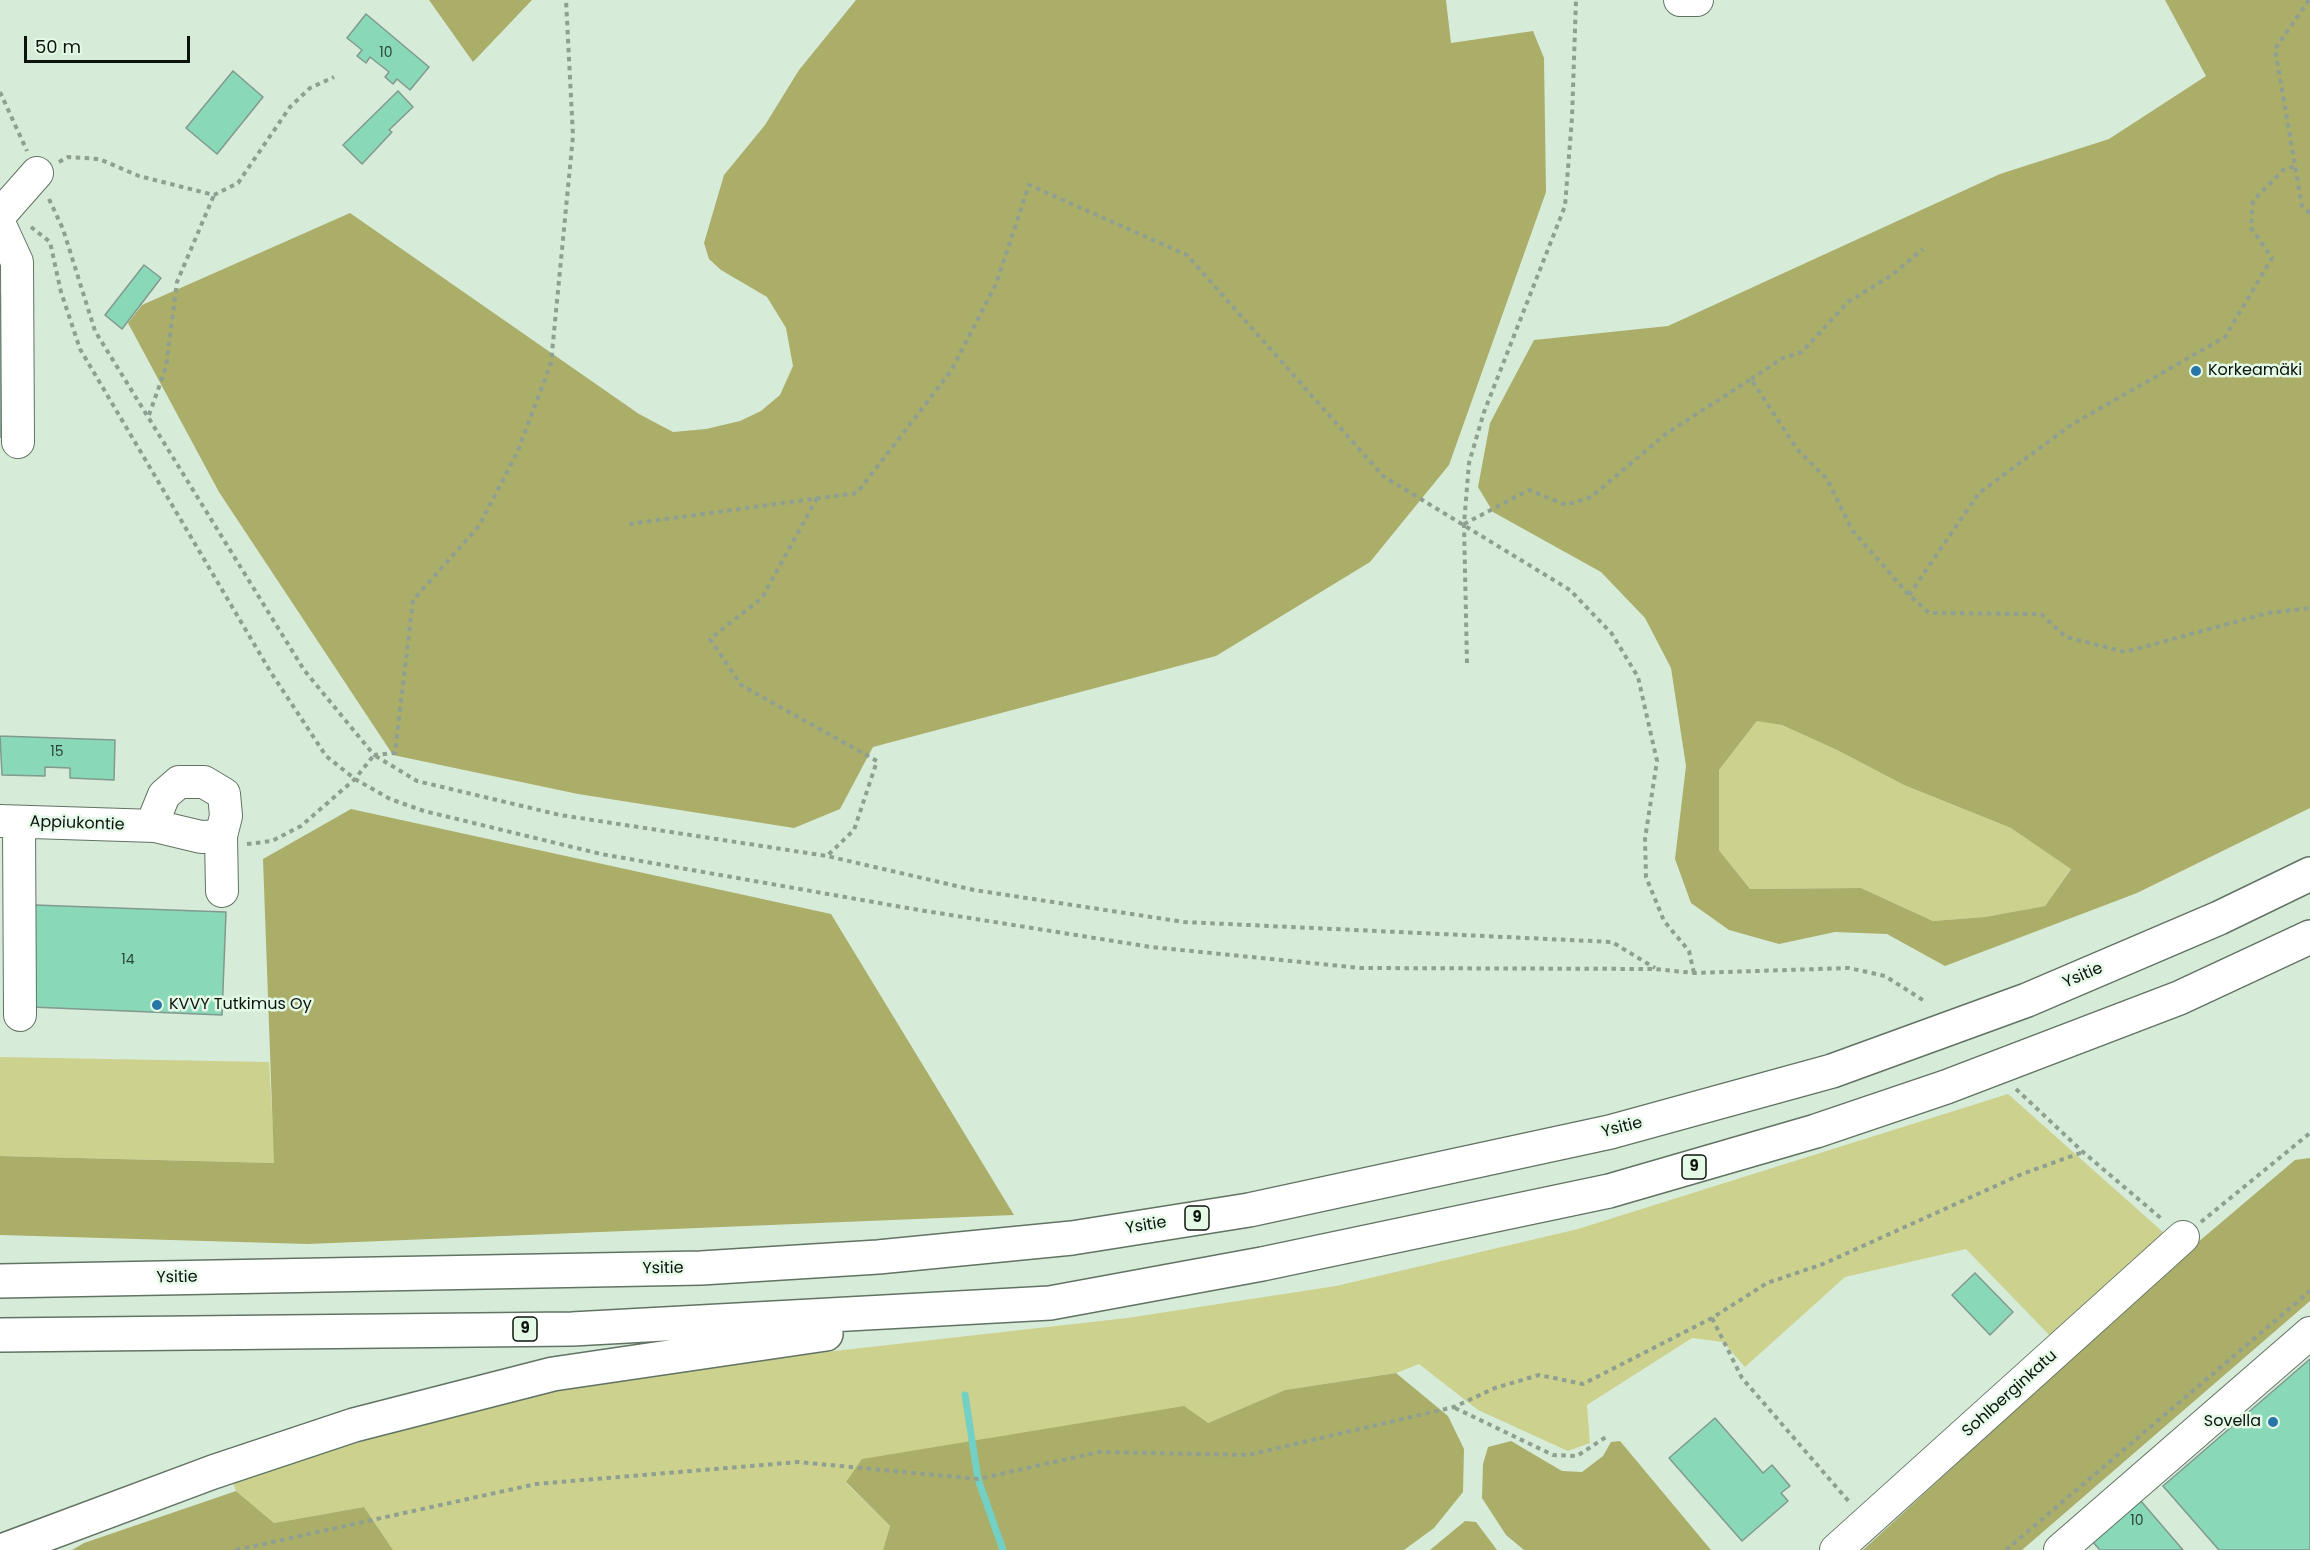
<!DOCTYPE html>
<html>
<head>
<meta charset="utf-8">
<style>
  body { margin:0 }
  #map { position:relative; width:2310px; height:1550px; overflow:hidden; background:#d7ebd9; font-family:Poppins,sans-serif }
  canvas { display:block }
  .scale { position:absolute; left:24px; top:36px; width:166px; height:27px; box-sizing:border-box; border:3px solid #0c130d; border-top:0; padding-left:8px; font-size:18px; line-height:21px; white-space:nowrap; color:#0c130d; -webkit-text-stroke:4px #e4f9e6; paint-order:stroke }
</style>
</head>
<body>
<div id="map">
<canvas width="2310" height="1550"></canvas>
<div class="scale">50 m</div>
</div>
<script>
const ctx = document.querySelector('canvas').getContext('2d');
ctx.lineJoin = 'round';
function paint(path, color) {
  ctx.fillStyle = color;
  ctx.fill(path, 'evenodd');
}
function poly(rows) {
  const path = new Path2D();
  for (const r of rows) {
    path.moveTo(r[0], r[1]);
    for (let i = 2; i < r.length; i += 2) path.lineTo(r[i], r[i + 1]);
  }
  return path;
}
function strokePath(path, color, width, dash) {
  ctx.strokeStyle = color;
  ctx.lineWidth = width;
  ctx.lineCap = dash ? 'butt' : 'round';
  ctx.setLineDash(dash || []);
  ctx.stroke(path);
}
function label(font, color, halo, rows, align = 'center') {
  ctx.font = font + ' Poppins,sans-serif';
  ctx.lineWidth = 5;
  ctx.setLineDash([]);
  ctx.textBaseline = 'middle';
  ctx.strokeStyle = halo;
  ctx.fillStyle = color;
  for (const [text, x, y, turn = 0] of rows) {
    ctx.save();
    ctx.translate(x, y);
    ctx.rotate((+turn || 0) * Math.PI / 180);
    ctx.textAlign = isNaN(turn) ? turn : align;
    if (halo) ctx.strokeText(text, 0, 0);
    ctx.fillText(text, 0, 0);
    ctx.restore();
  }
}
const green = poly([
  [1758,720,1782,725,1837,750,1904,785,2011,828,2071,868,2045,906,1985,917,1933,921,1861,888,1750,889,1719,850,1719,770],
  [0,1057,269,1062,275,1163,0,1156],
  [2008,1094,2164,1233,2160,1241,2053,1339,1966,1249,1845,1277,1745,1367,1723,1342,1692,1338,1587,1405,1590,1443,1568,1451,1478,1410,1419,1364,1396,1373,1285,1390,1208,1423,846,1483,890,1526,883,1550,393,1550,364,1507,274,1523,236,1491,232,1480,491,1403,631,1374,1127,1318,1336,1286,1578,1229]
]);
const forest = poly([
  [429,0,532,0,473,62],
  [856,0,1446,0,1451,43,1533,31,1544,58,1546,192,1449,465,1370,562,1216,656,873,747,840,809,794,828,578,794,393,755,219,492,128,323,142,305,350,213,639,414,673,432,706,429,740,421,761,411,780,395,793,366,786,328,767,297,721,270,709,259,704,243,724,175,765,125,799,70],
  [2165,0,2310,0,2310,808,2137,893,1945,966,1887,934,1835,932,1779,944,1729,930,1691,903,1675,859,1686,766,1671,668,1645,618,1601,572,1493,512,1478,487,1490,423,1534,340,1668,326,2000,174,2109,139,2206,76],
  [1757,721,1782,725,1837,750,1904,785,2011,828,2071,869,2045,906,1985,917,1933,921,1861,888,1750,889,1719,850,1719,770],
  [351,809,831,914,1014,1215,308,1244,0,1235,0,1156,274,1163,263,859],
  [2310,1158,2310,1301,2022,1550,1863,1550,2191,1248,2295,1160],
  [1396,1373,1448,1416,1464,1449,1463,1492,1434,1528,1404,1550,883,1550,890,1526,846,1482,862,1459,1184,1406,1208,1423,1285,1390],
  [1511,1441,1562,1471,1582,1472,1603,1456,1611,1442,1620,1441,1711,1550,1524,1550,1506,1535,1482,1498,1483,1464,1488,1447],
  [236,1491,274,1523,364,1507,393,1550,72,1550,84,1543],
  [1465,1521,1476,1522,1497,1550,1430,1550]
]);
const stream = poly([
  [965,1395,978,1479,1003,1550]
]);
const building = poly([
  [366,14,429,67,410,90,397,79,393,84,385,77,389,72,370,57,366,63,357,56,362,50,347,38,366,14],
  [233,71,263,97,217,154,186,128,233,71],
  [398,91,413,107,389,130,392,132,362,164,343,145,398,91],
  [144,265,161,278,122,329,105,315,144,265],
  [0,294,12,294,6,437,0,437,0,294],
  [0,736,115,740,114,780,70,778,70,768,45,767,45,776,2,775,0,736],
  [35,905,226,912,222,1015,31,1007,35,905],
  [1975,1273,2013,1312,1990,1335,1952,1295,1975,1273],
  [2310,1359,2310,1550,2219,1550,2163,1486,2310,1359],
  [1715,1418,1763,1473,1772,1465,1790,1486,1781,1493,1788,1501,1742,1541,1669,1458,1715,1418],
  [2140,1500,2183,1550,2100,1550,2092,1541,2140,1500]
]);
const path = poly([
  [2309,0,2275,49,2302,206,2310,213],
  [0,92,27,151],
  [59,162,68,157,99,159,139,176,214,195,238,183,290,107,310,88,334,77],
  [49,199,63,229,95,331,304,670,374,755,395,753,413,600,479,526,517,453,551,363,573,136,566,0],
  [31,227,50,242,61,292,80,349,270,671,326,756,355,779,390,799,424,811,601,854,913,909,1151,947,1361,968,1655,969,1694,973,1849,968,1885,976,1926,1002],
  [1751,379,1783,358,1802,352,1848,302,1892,275,1923,249],
  [149,415,166,367,177,282,214,195],
  [817,498,762,598,710,639,741,685,877,761,854,830,827,856],
  [629,524,857,493,951,371,996,284,1029,185,1187,255,1383,476,1570,590,1612,634,1638,677,1657,761,1645,839,1646,877,1664,921,1689,951,1694,973],
  [1464,524,1529,490,1566,505,1591,497,1667,433,1751,379,1797,449,1827,479,1852,530,1909,595,1929,613,2041,614,2066,637,2125,652,2268,613,2310,608],
  [1909,595,1979,493,2071,425,2225,337,2272,258,2251,228,2253,201,2283,170,2295,166],
  [1467,663,1464,524,1469,463,1484,412,1565,206,1572,118,1576,0],
  [247,844,272,841,301,826,355,779,374,755,417,781,560,815,827,856,974,890,1184,922,1612,942,1655,968],
  [2016,1089,2083,1152,2163,1220],
  [2201,1222,2310,1133],
  [1712,1318,1742,1378,1851,1504],
  [1455,1408,1553,1455,1577,1456,1609,1435],
  [236,1550,536,1484,798,1462,978,1479,1099,1452,1248,1455,1454,1407,1495,1388,1539,1375,1583,1384,1712,1318,1767,1283,1823,1264,2022,1174,2083,1152],
  [2006,1550,2310,1291]
]);
const minor = poly([
  [1680,0,1697,0],
  [0,215,37,173],
  [0,225,17,262,18,442],
  [0,821,155,826,201,837,221,836,226,816,224,794,204,782,179,782,164,795,155,817,155,826],
  [19,822,20,1015],
  [221,836,222,891],
  [1836,1550,2183,1237],
  [2060,1550,2310,1333]
]);
const highway = poly([
  [0,1281,701,1268,878,1257,1072,1238,1249,1210,1610,1132,1832,1071,2027,1000,2219,918,2310,874],
  [0,1335,572,1329,1050,1303,1262,1264,1609,1191,1816,1131,1946,1087,2179,998,2310,937],
  [4,1550,213,1472,354,1425,553,1374,826,1334]
]);
const markers = [
  [2196,371,6,"#2875a7"],
  [157,1005,6,"#2875a7"],
  [2273,1422,6,"#2875a7"]
];
const numberNames = [
  ["10",386,53],
  ["15",57,752],
  ["14",128,960],
  ["10",2137,1521]
];
const shields = [
  [1694,1167,24],
  [1197,1218,24],
  [525,1329,24]
];
const shieldNames = [
  ["9",1694,1167],
  ["9",1197,1218],
  ["9",525,1329]
];
const poiNames = [
  ["Korkeamäki",2208,371],
  ["KVVY Tutkimus Oy",169,1005],
  ["Sovella",2261,1422,"right"]
];
const streetNames = [
  ["Appiukontie",77,824,2],
  ["Ysitie",2083,976,-23],
  ["Ysitie",1622,1128,-14],
  ["Ysitie",1146,1226,-9],
  ["Ysitie",663,1269,-1],
  ["Ysitie",177,1278,-1],
  ["Sohlberginkatu",2010,1394,-42]
];
paint(green, '#cdd18e');
paint(forest, '#abae69');
strokePath(stream, '#72d0c5', 7);
paint(building, '#89d9b9');
strokePath(building, '#81998f', 1.5);
strokePath(minor, '#617363', 34);
strokePath(highway, '#617363', 36);
strokePath(path, '#8f9f91', 4, [4.5, 4.5]);
strokePath(minor, '#fff', 32);
strokePath(highway, '#fff', 33);
for (const [x, y, r, color] of markers) {
  const dot = new Path2D();
  dot.arc(x, y, r, 0, 2 * Math.PI);
  ctx.fillStyle = color;
  ctx.fill(dot);
  strokePath(dot, '#e4f9e6', 2);
}
label('14px', '#2b4438', null, numberNames);
for (const [x, y, w] of shields) {
  const box = new Path2D();
  box.roundRect(x - w / 2, y - 12, w, 24, 4.5);
  ctx.fillStyle = '#e4f9e6';
  ctx.fill(box);
  strokePath(box, '#0c130d', 1.5);
}
label('bold 15px', '#0c130d', null, shieldNames);
label('16px', '#0c130d', '#e4f9e6', poiNames, 'left');
label('16px', '#0c130d', '#e4f9e6', streetNames);
</script>
</body>
</html>
